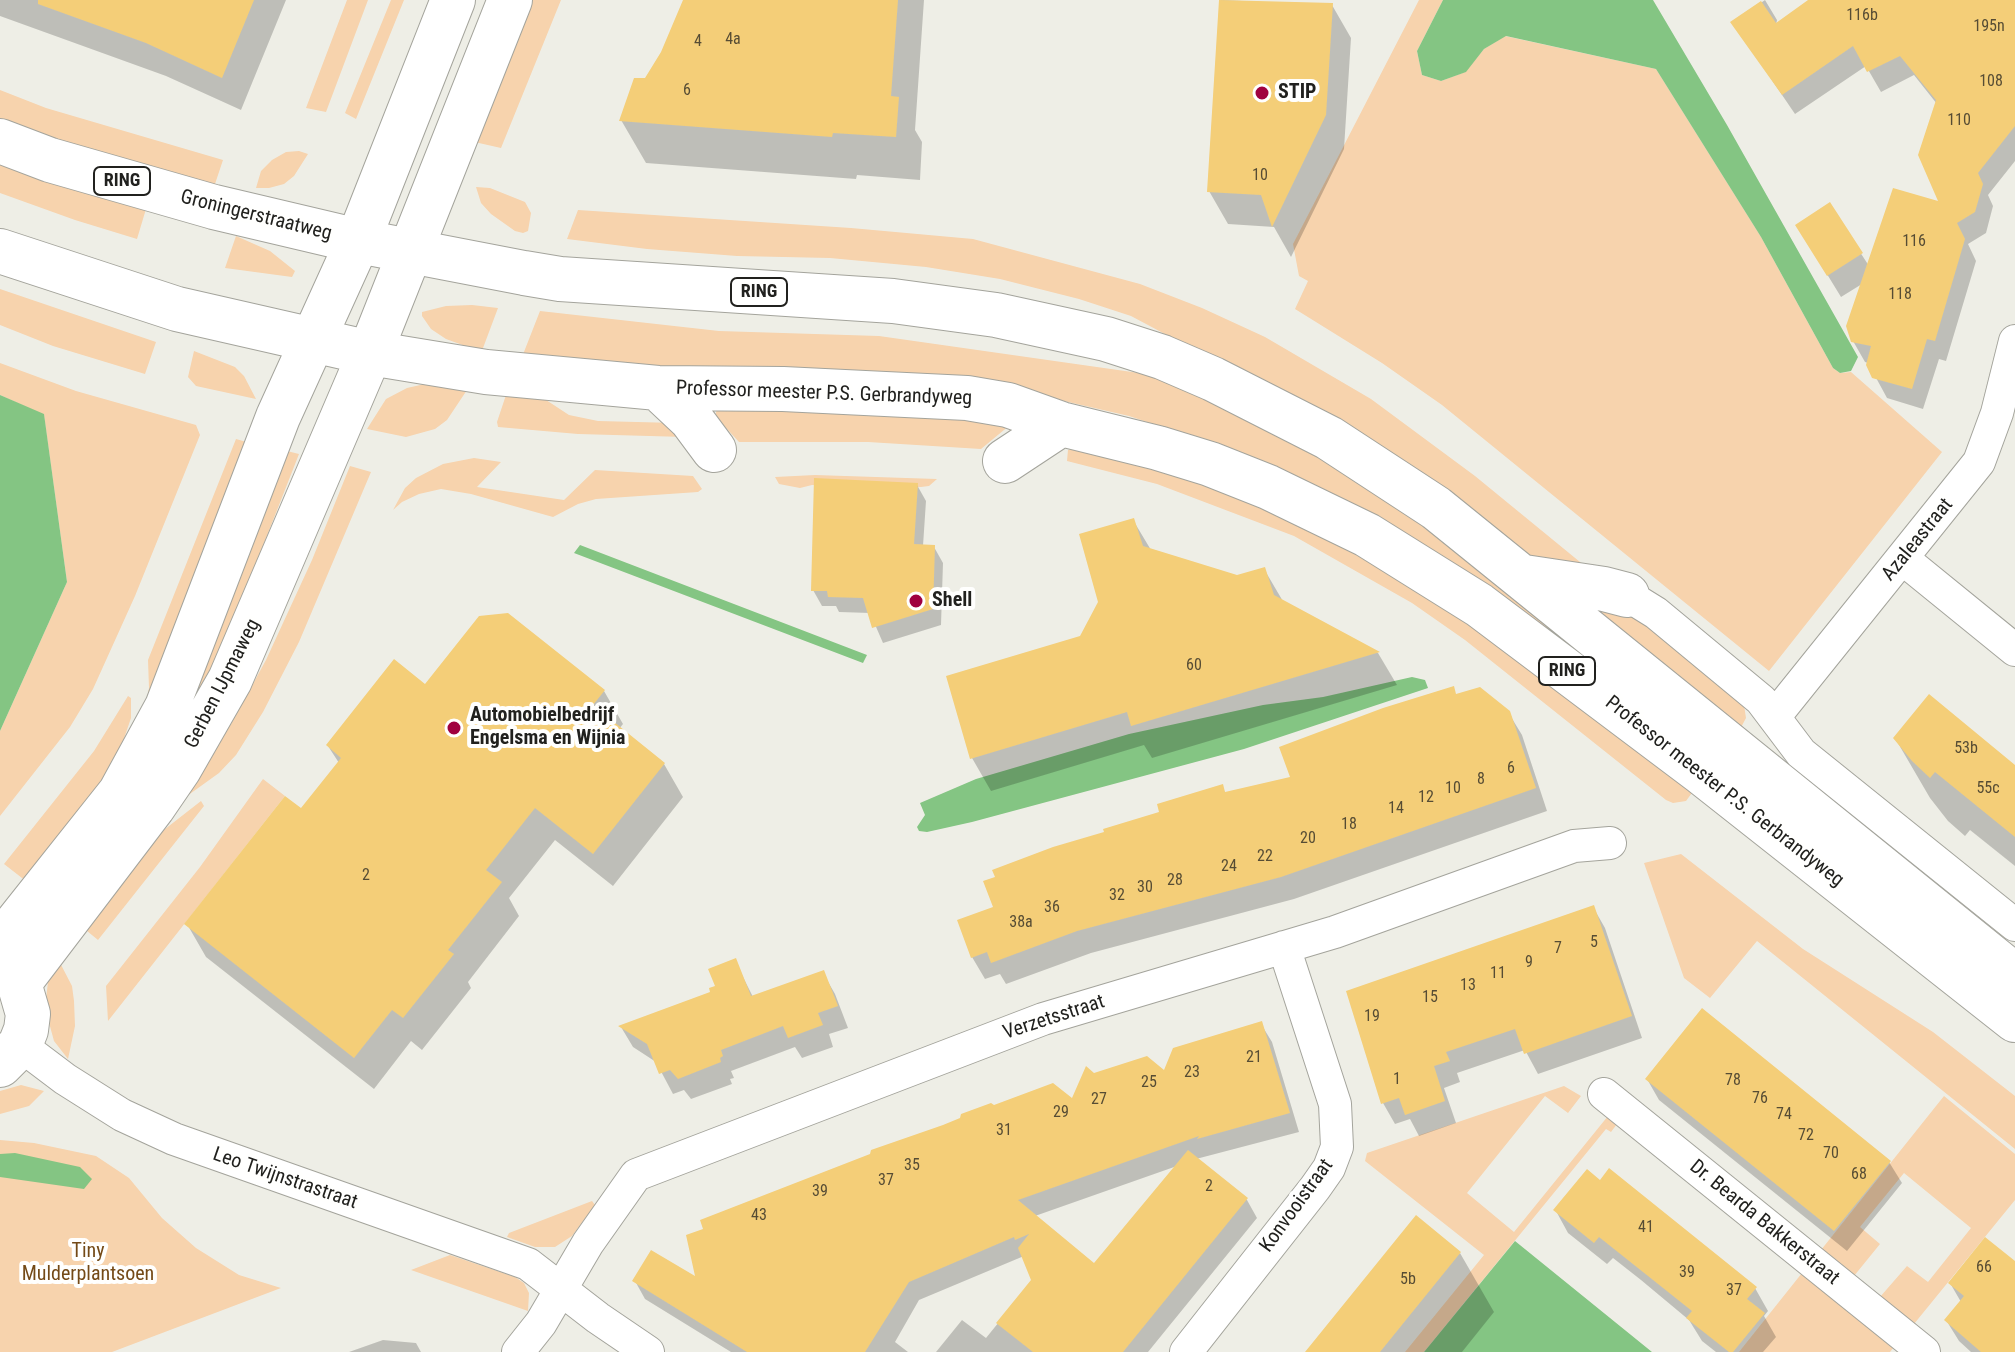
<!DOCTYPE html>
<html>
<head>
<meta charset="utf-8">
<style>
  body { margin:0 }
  canvas { display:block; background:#eeeee6 }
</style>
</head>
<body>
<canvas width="2015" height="1352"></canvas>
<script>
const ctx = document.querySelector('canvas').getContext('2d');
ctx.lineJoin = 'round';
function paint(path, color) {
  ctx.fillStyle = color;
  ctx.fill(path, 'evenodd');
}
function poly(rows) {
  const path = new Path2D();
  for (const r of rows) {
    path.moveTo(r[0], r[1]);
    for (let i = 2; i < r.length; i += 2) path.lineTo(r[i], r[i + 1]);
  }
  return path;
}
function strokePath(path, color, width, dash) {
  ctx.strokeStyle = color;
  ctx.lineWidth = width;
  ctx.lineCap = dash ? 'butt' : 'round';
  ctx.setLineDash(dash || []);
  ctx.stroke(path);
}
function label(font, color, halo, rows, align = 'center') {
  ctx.font = font + ' "Roboto Condensed",sans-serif';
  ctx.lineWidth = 8;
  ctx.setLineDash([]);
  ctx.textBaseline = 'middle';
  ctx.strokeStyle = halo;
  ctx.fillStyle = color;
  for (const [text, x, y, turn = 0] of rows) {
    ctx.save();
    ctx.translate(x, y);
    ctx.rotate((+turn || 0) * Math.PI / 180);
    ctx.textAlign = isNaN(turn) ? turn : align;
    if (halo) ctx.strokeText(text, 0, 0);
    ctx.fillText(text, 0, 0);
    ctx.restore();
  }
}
const green = poly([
  [347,0,368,0,326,112,306,108],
  [391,0,404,0,356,119,345,113],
  [527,0,561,0,501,148,470,141],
  [1419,0,1443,0,1417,51,1422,75,1441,81,1465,72,1484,49,1505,36,1656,69,1761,237,1833,368,1840,373,1851,372,1942,452,1769,671,1442,405,1382,363,1295,309,1308,281,1299,276,1293,244],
  [0,90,46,108,223,160,214,187,0,122],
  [299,151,308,154,294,176,284,184,269,188,256,188,261,171,272,160,286,152],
  [0,162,146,209,137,239,75,220,0,193],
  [476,187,490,188,525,202,531,213,528,231,523,233,515,231,491,214,481,203],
  [578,210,851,228,973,239,1140,284,1202,308,1265,337,1371,399,1475,476,1591,571,1538,566,1195,350,1131,316,1079,299,1000,279,926,267,830,258,737,256,647,249,567,239],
  [236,236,270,251,295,271,292,277,225,268],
  [0,289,156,342,145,374,53,346,0,325],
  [472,305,498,308,483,348,479,351,446,339,431,329,422,316,422,312,446,306],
  [540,311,719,331,879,336,1139,373,1173,382,1369,479,1722,753,1213,444,1129,416,1012,389,617,366,522,357],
  [194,351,235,367,244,376,256,399,196,386,188,377],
  [0,363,76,391,196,425,200,435,135,596,93,689,70,727,0,816,0,731,67,582,44,415,0,395],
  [425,384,467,390,447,420,435,429,406,437,367,429,386,399,407,388],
  [507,392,540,396,569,415,598,421,676,423,685,437,578,434,498,427,497,422],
  [717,409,900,412,1010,425,981,449,868,442,739,442,715,416],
  [236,439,257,445,143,719,149,688,148,660],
  [1089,444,1215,479,1386,561,1697,786,1686,801,1673,803,1666,800,1465,640,1412,603,1294,536,1157,484,1067,461,1068,450],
  [283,450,299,454,234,620,199,696,107,831],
  [474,458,501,462,477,487,564,500,595,470,693,476,702,489,698,492,596,499,578,504,553,517,471,494,441,489,419,494,402,502,393,510,405,488,416,478,443,464],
  [350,466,371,472,299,642,263,712,236,755,219,773,187,796,184,792,231,724,266,660,312,560],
  [815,475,937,479,929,486,921,487,812,485,800,488,779,484,775,477],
  [1581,597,1634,611,1744,705,1746,718,1737,735],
  [128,696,131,698,131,718,116,762,31,885,4,864,94,751],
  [263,779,285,796,108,1021,106,986,200,867],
  [201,801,204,806,98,940,81,926,151,840],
  [1681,854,1803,949,1933,1032,2015,1096,2015,1149,1757,941,1710,998,1684,978,1644,863],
  [58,959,72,986,74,1001,75,1026,68,1059,54,1041,45,1008,49,973],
  [21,1085,44,1091,29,1106,0,1114,0,1091],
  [1564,1086,1581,1096,1568,1113,1545,1096,1467,1193,1514,1232,1608,1116,1617,1124,1611,1132,1606,1129,1424,1352,1405,1352,1484,1255,1365,1161,1367,1153],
  [1944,1096,2015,1154,2015,1200,1914,1324,1880,1297,1907,1266,1928,1282,1971,1228,1904,1173,1860,1227,1880,1244,1854,1276,1821,1250],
  [0,1140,34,1143,96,1156,129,1178,162,1218,196,1248,239,1275,281,1288,112,1352,0,1352],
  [592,1201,595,1205,572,1236,555,1247,535,1247,507,1237,509,1233],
  [450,1255,515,1277,524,1283,529,1293,528,1311,411,1270],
  [1802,1273,1894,1347,1890,1352,1739,1352]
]);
const water = poly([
  [1443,0,1653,0,1727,125,1858,357,1851,371,1840,373,1833,368,1761,237,1656,69,1506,36,1484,49,1466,72,1441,81,1422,75,1417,51],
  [0,395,44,414,67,582,0,731],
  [580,545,867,655,863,663,574,553],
  [1412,677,1425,680,1428,688,1244,749,972,822,927,832,919,831,917,827,925,815,920,803,976,779,1129,734,1263,705,1323,697],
  [15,1153,80,1167,92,1179,84,1189,0,1177,0,1154],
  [1515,1241,1652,1352,1424,1352]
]);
const shadow = poly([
  [0,0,286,0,241,110,166,76,0,16],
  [685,0,924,0,915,130,922,142,920,180,857,175,856,179,646,163,621,120,662,53],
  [1221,0,1332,5,1351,38,1344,149,1291,257,1274,227,1228,224,1209,191],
  [1765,0,1777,20,1776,25,1811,0,2015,0,2015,161,1988,195,1993,206,1986,233,1968,244,1976,261,1946,361,1939,359,1923,409,1887,398,1868,363,1865,362,1853,341,1862,284,1841,297,1811,248,1829,204,1869,266,1941,204,1937,104,1914,75,1881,92,1866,66,1795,114,1733,23],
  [917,485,926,501,923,546,934,547,943,563,941,625,883,643,870,613,839,612,836,606,822,606,813,590],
  [1133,520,1151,550,1237,577,1264,569,1284,603,1378,653,1397,685,1152,758,1144,745,991,791,972,758,1082,637,1101,602],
  [425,687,604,691,623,724,619,729,664,764,683,797,613,886,555,840,509,898,519,916,468,982,471,988,422,1050,411,1041,374,1089,206,957,187,924,301,811,339,763,328,746],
  [1457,696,1508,712,1522,735,1547,811,1294,899,1091,953,1006,984,1000,974,985,979,972,957,995,908,1161,814,1222,787,1226,794,1293,778],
  [1895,738,2015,767,2015,866,1970,830,1965,836,1948,821,1930,798],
  [1593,907,1605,928,1642,1038,1538,1074,1525,1050,1457,1073,1460,1082,1444,1088,1456,1123,1419,1136,1410,1119,1395,1124,1383,1103],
  [735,961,753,997,823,973,835,994,848,1028,829,1034,833,1047,802,1058,795,1047,731,1071,734,1078,730,1079,732,1084,691,1099,684,1090,673,1094,656,1062,633,1047,621,1027,712,993],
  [1261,1024,1272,1042,1299,1132,1196,1159,1247,1200,1257,1218,1148,1352,936,1352,962,1320,986,1338,1033,1280,1024,1256,919,1300,895,1342,908,1352,731,1352,645,1299,635,1281,698,1280,1072,1101,1094,1075,1165,1073],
  [1177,1166,1095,1266,1035,1216],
  [1647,1079,1889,1162,1902,1183,1847,1251,1659,1100],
  [1556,1211,1755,1288,1768,1311,1764,1316,1776,1337,1763,1352,1716,1352,1702,1341,1689,1320,1641,1280,1613,1258,1607,1264,1568,1233],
  [1460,1253,1494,1312,1462,1352,1308,1352],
  [2015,1264,2015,1352,1971,1352,1959,1341,1946,1320,1961,1302,1950,1283],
  [383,1340,416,1343,421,1352,349,1352]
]);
const building = poly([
  [38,0,254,0,222,78,146,43,38,4],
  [683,0,898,0,891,96,899,97,896,137,833,133,832,137,619,121,634,78,645,78,661,52],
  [1219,0,1333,3,1326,115,1272,227,1261,195,1207,192],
  [1808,0,2015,0,2015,126,1978,173,1983,184,1975,212,1957,223,1965,239,1935,341,1927,339,1912,389,1872,378,1866,365,1871,346,1851,342,1846,326,1893,188,1938,201,1918,155,1936,100,1900,56,1867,72,1853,46,1782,95,1730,22,1761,1,1776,23],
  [1830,202,1863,253,1827,276,1795,225],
  [814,478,918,483,914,544,935,545,933,609,872,628,863,598,828,597,827,591,811,591],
  [1134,518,1143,546,1237,575,1265,567,1274,595,1380,652,1131,726,1127,712,970,759,946,676,1080,636,1098,602,1079,534],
  [508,613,605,690,593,705,665,763,593,854,535,808,486,870,502,882,448,950,454,954,403,1018,392,1010,354,1058,184,924,285,796,301,808,341,758,326,745,394,659,425,684,479,616],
  [1454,686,1456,694,1480,687,1510,711,1536,788,1281,877,1077,931,991,963,987,952,971,958,957,920,993,907,983,881,995,877,992,870,1053,847,1104,832,1103,829,1159,812,1157,804,1223,784,1225,792,1290,777,1279,747,1383,708],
  [1929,694,2015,765,2015,837,1935,772,1930,778,1912,761,1893,738],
  [1594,905,1632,1016,1524,1054,1515,1029,1446,1052,1450,1061,1434,1066,1445,1101,1405,1115,1399,1098,1381,1104,1346,991],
  [736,958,751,996,824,970,838,1006,818,1013,823,1025,788,1038,783,1026,721,1050,723,1056,720,1058,721,1062,678,1079,670,1070,659,1074,647,1044,618,1026,710,992,709,988,715,986,708,969],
  [1702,1008,1891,1161,1834,1231,1645,1079],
  [1262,1021,1290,1113,1197,1139,1199,1136,1018,1200,1094,1263,1188,1150,1248,1198,1123,1352,1033,1352,996,1323,1031,1280,1018,1248,1029,1234,1015,1240,1014,1237,909,1282,865,1352,747,1352,632,1281,651,1250,695,1276,686,1235,703,1229,700,1220,870,1154,871,1150,943,1125,960,1118,961,1114,991,1103,994,1105,1053,1083,1072,1098,1086,1066,1094,1073,1147,1056,1164,1070,1173,1048],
  [1609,1168,1757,1287,1747,1299,1765,1313,1733,1352,1729,1352,1686,1318,1692,1311,1599,1237,1594,1243,1553,1210,1587,1169,1600,1180],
  [1416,1215,1461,1252,1380,1352,1305,1352],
  [1985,1237,2015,1261,2015,1352,1981,1352,1944,1320,1964,1296,1948,1283]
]);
const street = poly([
  [1903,559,2015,650],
  [1627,595,1656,613,1761,700,1801,753,2015,925],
  [1775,716,1979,462,1997,413,2015,341],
  [20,1045,65,1079,122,1115,174,1139,528,1264,598,1318,648,1352],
  [1604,1094,1924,1352],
  [518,1352,541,1323,588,1243,636,1175,1043,1019,1335,932,1574,846,1610,843],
  [1186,1352,1315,1188,1329,1168,1337,1147,1335,1104,1284,947]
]);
const secondary = poly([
  [0,944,120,793,167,707,278,417,358,241,453,0],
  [0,964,19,983,28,1014,26,1030,20,1045,0,1065],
  [19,983,153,807,179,769,230,680,370,353,510,0]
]);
const primary = poly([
  [0,141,50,160,214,207,358,241,524,273,560,279,893,301,996,315,1106,339,1162,357,1213,379,1329,438,1436,508,2015,976],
  [0,251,177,309,370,353,486,372,658,388,783,389,967,398,1008,405,1061,424,1158,448,1210,464,1268,487,1367,535,1479,605,1702,773,2015,1020],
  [658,388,691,419,714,450],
  [1005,461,1061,424],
  [1524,577,1604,589,1627,595]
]);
const markers = [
  [1262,93,8,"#a0013f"],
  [916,601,8,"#a0013f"],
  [454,728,8,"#a0013f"]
];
const numberNames = [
  ["116b",1862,16],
  ["195n",1989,27],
  ["4a",733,40],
  ["4",698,42],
  ["108",1991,82],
  ["6",687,91],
  ["110",1959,121],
  ["10",1260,176],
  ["116",1914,242],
  ["118",1900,295],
  ["60",1194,666],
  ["53b",1966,749],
  ["6",1511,769],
  ["8",1481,780],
  ["10",1453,789],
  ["55c",1988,789],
  ["12",1426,798],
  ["14",1396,809],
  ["18",1349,825],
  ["20",1308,839],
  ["22",1265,857],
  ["24",1229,867],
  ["2",366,876],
  ["28",1175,881],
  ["30",1145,888],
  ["32",1117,896],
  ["36",1052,908],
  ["38a",1021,923],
  ["5",1594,943],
  ["7",1558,949],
  ["9",1529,963],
  ["11",1498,974],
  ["13",1468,986],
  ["15",1430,998],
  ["19",1372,1017],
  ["21",1254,1058],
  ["23",1192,1073],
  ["1",1397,1080],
  ["78",1733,1081],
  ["25",1149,1083],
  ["76",1760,1099],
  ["27",1099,1100],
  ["29",1061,1113],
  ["74",1784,1115],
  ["31",1004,1131],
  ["72",1806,1136],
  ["70",1831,1154],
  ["35",912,1166],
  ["68",1859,1175],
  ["37",886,1181],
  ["2",1209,1187],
  ["39",820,1192],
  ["43",759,1216],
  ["41",1646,1228],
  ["66",1984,1268],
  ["39",1687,1273],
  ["5b",1408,1280],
  ["37",1734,1291]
];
const shields = [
  [122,181,56],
  [759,292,56],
  [1567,671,56]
];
const shieldNames = [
  ["RING",122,181],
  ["RING",759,292],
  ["RING",1567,671]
];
const poiNames = [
  ["STIP",1278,93],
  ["Shell",932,601],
  ["Automobielbedrijf",470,716],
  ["Engelsma en Wijnia",470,739]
];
const streetNames = [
  ["Groningerstraatweg",256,216,14],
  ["Professor meester P.S. Gerbrandyweg",824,394,2],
  ["Azaleastraat",1918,540,-51],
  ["Gerben IJpmaweg",223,684,-63],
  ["Professor meester P.S. Gerbrandyweg",1724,792,38],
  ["Verzetsstraat",1054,1018,-18],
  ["Leo Twijnstrastraat",285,1179,19],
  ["Konvooistraat",1297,1206,-54],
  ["Dr. Bearda Bakkerstraat",1764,1223,39]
];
const parkNames = [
  ["Tiny",88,1252],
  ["Mulderplantsoen",88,1275]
];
paint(green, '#f7d3ad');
paint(water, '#84c583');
paint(shadow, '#0003');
paint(building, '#f4ce78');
strokePath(street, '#a4a49c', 34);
strokePath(secondary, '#a4a49c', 46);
strokePath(primary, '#a4a49c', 46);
strokePath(street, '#fff', 32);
strokePath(secondary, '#fff', 44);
strokePath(primary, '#fff', 44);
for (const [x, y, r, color] of markers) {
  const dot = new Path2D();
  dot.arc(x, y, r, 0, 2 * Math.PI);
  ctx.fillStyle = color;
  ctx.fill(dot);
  strokePath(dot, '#fffffe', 3);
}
label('16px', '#564c34', null, numberNames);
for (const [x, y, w] of shields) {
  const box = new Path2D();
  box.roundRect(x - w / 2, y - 14, w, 28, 6);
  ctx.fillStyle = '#fffffe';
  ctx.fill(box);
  strokePath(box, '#21211e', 2);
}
label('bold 18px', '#21211e', null, shieldNames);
label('bold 20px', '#21211e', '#fffffe', poiNames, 'left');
label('20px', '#21211e', '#fffffe', streetNames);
label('20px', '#744a17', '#fffffe', parkNames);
</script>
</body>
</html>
